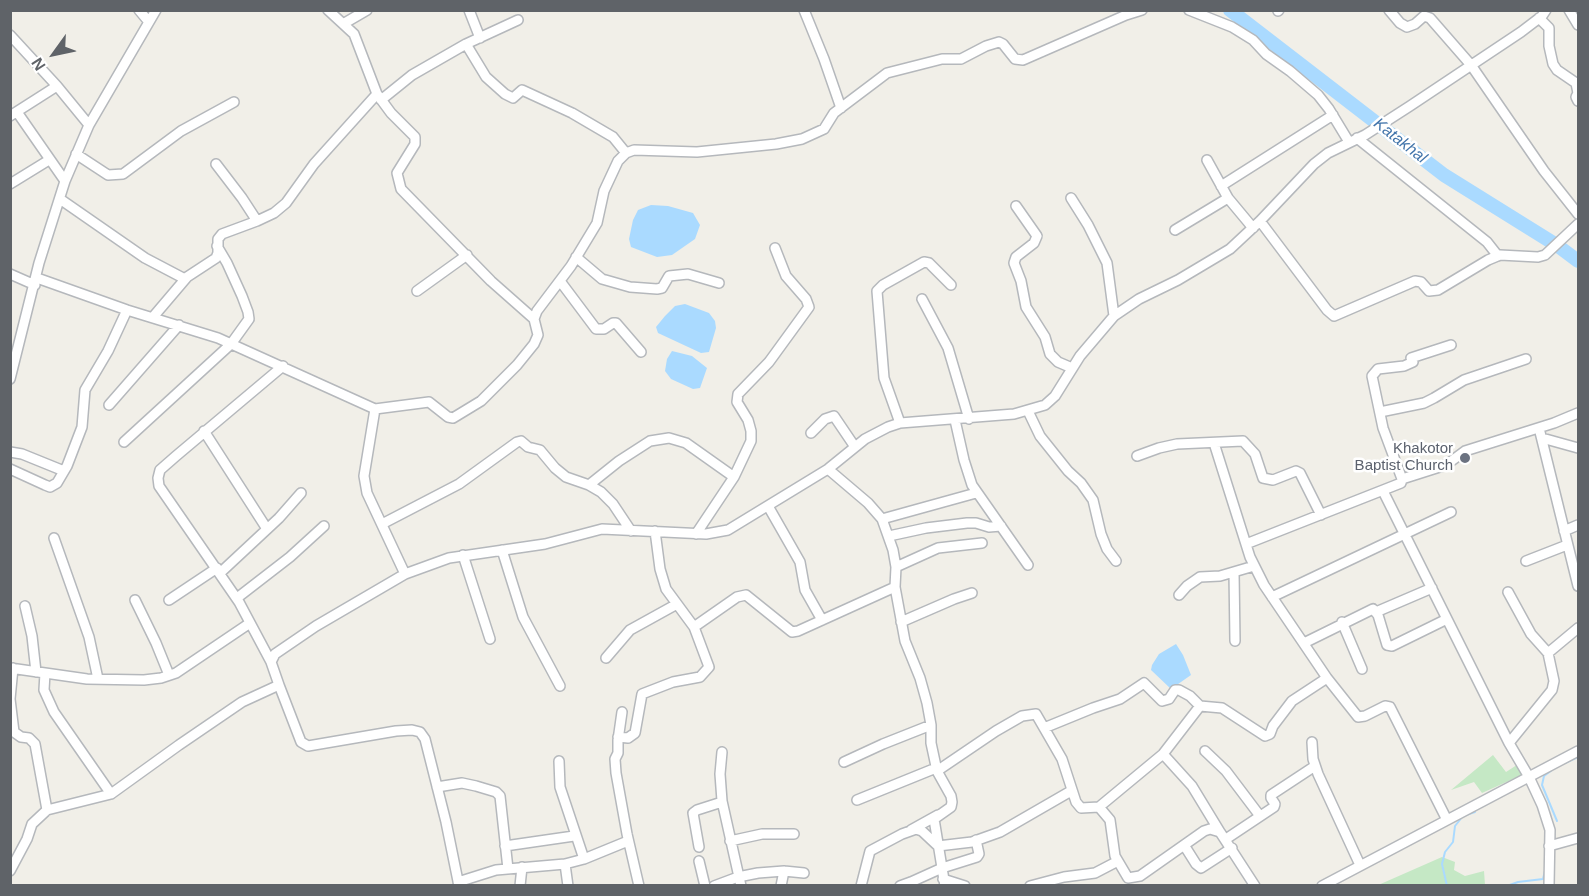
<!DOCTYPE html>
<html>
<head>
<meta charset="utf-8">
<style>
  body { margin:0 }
  #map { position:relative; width:1589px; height:896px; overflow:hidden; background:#f1efe8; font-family:Arial,sans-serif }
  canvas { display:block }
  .frame { position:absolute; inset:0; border:12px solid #5f6368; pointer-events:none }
  .north { position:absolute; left:24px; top:24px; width:60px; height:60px; -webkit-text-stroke:4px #fff; paint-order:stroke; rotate:237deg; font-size:16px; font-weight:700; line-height:24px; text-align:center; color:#5f6368 }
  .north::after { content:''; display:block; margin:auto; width:21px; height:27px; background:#5f6368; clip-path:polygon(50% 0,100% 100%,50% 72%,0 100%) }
</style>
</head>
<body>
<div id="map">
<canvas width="1589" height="896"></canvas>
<div class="frame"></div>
<div class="north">N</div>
</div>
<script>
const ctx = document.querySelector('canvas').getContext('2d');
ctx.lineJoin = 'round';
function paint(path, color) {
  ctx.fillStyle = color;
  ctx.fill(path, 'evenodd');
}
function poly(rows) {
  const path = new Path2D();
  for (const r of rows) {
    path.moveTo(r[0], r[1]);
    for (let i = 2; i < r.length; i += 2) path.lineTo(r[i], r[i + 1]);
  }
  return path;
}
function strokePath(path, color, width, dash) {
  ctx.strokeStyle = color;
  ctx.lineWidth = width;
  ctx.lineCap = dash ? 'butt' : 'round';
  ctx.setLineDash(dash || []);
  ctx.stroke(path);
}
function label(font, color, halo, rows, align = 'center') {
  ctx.font = font + ' Arial,sans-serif';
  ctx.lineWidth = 5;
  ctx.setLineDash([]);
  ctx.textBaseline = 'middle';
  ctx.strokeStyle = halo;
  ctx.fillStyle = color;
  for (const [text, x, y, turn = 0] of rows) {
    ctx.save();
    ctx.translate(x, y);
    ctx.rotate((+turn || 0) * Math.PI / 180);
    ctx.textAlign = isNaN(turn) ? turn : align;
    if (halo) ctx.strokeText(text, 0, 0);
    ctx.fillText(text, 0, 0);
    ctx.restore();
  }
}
const green = poly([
  [1493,755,1506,772,1520,763,1522,775,1482,793,1474,782,1451,790],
  [1442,857,1455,862,1454,870,1465,876,1484,871,1485,885,1376,886]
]);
const water = poly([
  [651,205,668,206,693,213,700,225,695,239,672,255,657,257,631,247,629,239,633,220,638,210],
  [685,304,709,313,715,321,716,328,709,352,701,353,658,333,656,327,665,316,675,306],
  [672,351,692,356,707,368,700,388,693,389,671,379,665,371,667,359],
  [1176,644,1183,655,1191,675,1171,689,1151,670,1152,665,1159,654]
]);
const stream = poly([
  [1565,763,1578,757],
  [1552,770,1544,776,1542,785,1557,821],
  [1447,886,1442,864,1445,852,1453,842,1455,826,1463,816,1475,812],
  [1507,886,1518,882,1543,879,1545,871]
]);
const river = poly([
  [1230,10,1444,175,1558,246,1578,261]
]);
const minor = poly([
  [139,10,149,22],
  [328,10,354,34,377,94,391,113,415,137,415,144,397,173,401,189,491,281,534,319],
  [469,10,480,38],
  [804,10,824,59,841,108],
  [1189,10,1232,27,1253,40,1266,54,1290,71,1318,95,1329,109,1349,142],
  [1389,10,1400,23,1407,27,1415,24,1424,16,1430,18,1471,65,1544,171,1578,214],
  [1569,10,1578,25],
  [1278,11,1279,10],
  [1539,18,1549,28,1549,46,1553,64,1557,70,1576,83,1578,93,1576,97,1578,101],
  [343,24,367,10],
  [10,35,57,86,89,125],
  [466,44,486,77,505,94,513,98,522,90,572,113,613,137,626,153],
  [381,100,412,75,466,44,518,20],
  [17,112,65,181],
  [10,116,57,86],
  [1357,138,1487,242,1498,256],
  [76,154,108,175,123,174,181,131,234,102],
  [1207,160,1228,198,1253,228],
  [216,164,242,198,257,221],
  [10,184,49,160],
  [1221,186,1333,115],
  [1071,198,1088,225,1107,263,1114,316],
  [60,199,145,258,185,279],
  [1016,206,1037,236,1034,243,1016,257,1014,263,1021,281,1026,307,1045,337,1050,354,1058,362,1072,368],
  [1260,221,1327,310,1334,316,1415,281,1421,282,1429,291,1438,290,1488,260,1500,255,1538,257,1545,255,1578,224],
  [1175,230,1228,198],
  [576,257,602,279,630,287,657,289,662,288,669,276,688,274,719,283],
  [10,274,35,285],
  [37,278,127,310,218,338,375,409,364,476,367,493,405,574,316,626,275,654,271,662,279,685],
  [560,281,596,329,604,329,613,323,616,323,641,352],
  [417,291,467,255],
  [922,299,948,348,969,419],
  [153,317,187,277,216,258,218,253,218,239,222,234,257,221,274,213,286,203,314,164,377,94],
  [10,379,39,263,65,181,89,125,156,10],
  [109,405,179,325],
  [375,409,429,402,448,417,453,418,481,401,517,365,534,344,538,335,534,319,537,311,571,266,597,223,604,191,618,161,626,153,634,150,697,152,776,144,802,139,824,129,834,113,887,73,942,59,961,59,986,46,999,42,1003,44,1015,59,1023,60,1126,15,1142,10],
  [1028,411,1040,436,1068,471,1081,483,1093,500,1101,534,1107,549,1116,561],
  [1380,412,1424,403,1434,398,1464,380,1526,359],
  [955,420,964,460,972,485,1028,565],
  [900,423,884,378,877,291,883,285,924,262,929,263,951,285],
  [1539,428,1578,586],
  [204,431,267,529],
  [811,433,825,419,834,416,855,447],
  [1542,438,1578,448],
  [124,442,231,344,249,319,248,312,242,296,227,263,217,246],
  [1214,443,1250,557,1264,585,1327,678,1358,717,1365,716,1385,706,1390,707,1447,820],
  [10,452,22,454,64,471],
  [1137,456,1159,448,1177,444,1243,441,1255,454,1263,478,1273,480,1296,471,1300,473,1321,515],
  [10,469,45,485,50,487,57,483,67,466,82,427,85,390,108,351,127,310],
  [828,469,868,503,882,519,893,550,896,567,895,587,905,641,920,678,927,703,931,725,931,743,937,771,951,796,952,802,951,807,934,819,945,886],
  [1402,479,1446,465,1465,451,1554,423,1578,413],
  [589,485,619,461,650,441,669,438,686,443,734,477],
  [1383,491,1509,743,1529,777,1542,805,1550,830,1549,886],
  [768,506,800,562,805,590,822,620],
  [882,519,976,493],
  [382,524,459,484,517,442,521,441,528,447,540,450,555,468,566,477,589,485,601,492,613,504,631,531],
  [1564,531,1578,525],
  [696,534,734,477,751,441,751,431,748,420,737,402,738,394,769,362,809,307,806,299,786,276,775,248],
  [889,536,926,528,967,523,976,523,989,527,1001,526],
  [54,538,89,637,98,679],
  [1246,544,1401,483,1402,479,1383,428,1372,376,1378,369,1404,366,1413,362,1411,358,1451,345],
  [502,550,523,617,560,686],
  [463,555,490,639],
  [1526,561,1567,545],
  [896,567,938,548,982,543],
  [1234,572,1235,641],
  [220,573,279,518,301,493],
  [405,574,449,558,545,544,602,529,706,534,728,530,828,469,865,439,888,427,900,423,1014,414,1045,405,1055,396,1080,356,1114,316,1139,299,1178,280,1230,249,1260,221,1314,164,1328,153,1365,135,1410,106,1521,32,1542,16,1546,10],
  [1508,592,1531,634,1548,653],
  [1179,595,1187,586,1200,577,1220,576,1254,566],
  [1272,597,1451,512],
  [237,598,290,557,324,526],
  [135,600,156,643,169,675],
  [169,600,217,568],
  [25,606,32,636,36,672],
  [1376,612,1432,588],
  [901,622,954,599,972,593],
  [1342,622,1362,669],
  [694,627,737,597,746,595,792,632,798,631,895,587],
  [1304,643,1373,609,1378,615,1387,645,1392,646,1447,619],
  [606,658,630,630,677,604],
  [271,662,239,602,159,486,158,478,160,470,176,456,283,366],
  [10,668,87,679,144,680,161,678,176,673,250,623],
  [13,668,10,699,14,732,21,737,29,738,35,744,47,810],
  [45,673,44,690,54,712,111,794],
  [622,712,618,740,618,753,615,759,616,773,627,834,639,886],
  [1044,728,1093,708,1120,699,1144,683,1162,701,1169,699,1175,690,1179,690,1190,696,1200,706],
  [618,737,628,738,635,733,642,694,673,682,700,677,709,667,694,627,666,589,660,569,655,531],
  [1312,742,1313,759,1318,774,1360,865],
  [1509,743,1552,690,1554,681,1548,653,1578,628],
  [1205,751,1226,771,1260,816],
  [722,752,720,774,722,801,741,886],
  [1163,754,1192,786,1220,832],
  [559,761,560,787,584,859],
  [844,762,883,744,931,725],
  [937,771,996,731,1022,716,1036,714,1062,759,1076,802,1081,808,1099,807,1110,820,1115,856,1128,878,1140,876,1204,831,1210,829,1220,832,1255,886],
  [437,787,462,783,476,786,496,792,500,796,508,869],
  [857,800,936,768],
  [1099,807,1163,754,1200,706,1222,708,1265,736,1270,734,1273,726,1292,701,1327,678],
  [911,830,938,815],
  [1226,839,1274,807,1275,804,1271,798,1271,795,1315,766],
  [730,841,762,834,794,834],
  [1184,845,1196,864,1201,868,1232,848],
  [505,846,574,836],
  [1549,846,1578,838],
  [699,847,693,813,697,810,722,802],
  [699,861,705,886],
  [565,864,568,886],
  [10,871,27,839,32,824,47,810,111,794,179,745,242,702,279,685,301,742,308,746,396,731,412,730,420,732,425,739,446,822,459,886],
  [943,879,965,886],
  [458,882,496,870,565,864,584,859,628,841],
  [520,886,522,867],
  [714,886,738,877,758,873,784,871,804,873],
  [781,886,784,871],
  [861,886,870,851,902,834,916,829,922,831,938,846,972,842,1000,832,1071,791],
  [900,886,911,882,942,868,977,857,979,854,976,840],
  [1030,886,1064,877,1095,873,1118,861],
  [1322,886,1578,751]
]);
const markers = [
  [1465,458,6,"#6b7280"]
];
const worshipNames = [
  ["Khakotor",1453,449],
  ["Baptist Church",1453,466]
];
const waterNames = [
  ["Katakhal",1400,141,38]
];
paint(green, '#c5e8c5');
paint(water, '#aadaff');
strokePath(stream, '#aadaff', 2);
strokePath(river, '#aadaff', 14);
strokePath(minor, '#b5b8bc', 12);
strokePath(minor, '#fff', 9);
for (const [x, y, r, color] of markers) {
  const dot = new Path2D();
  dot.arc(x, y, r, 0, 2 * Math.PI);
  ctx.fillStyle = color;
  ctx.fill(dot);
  strokePath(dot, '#fff', 2);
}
label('15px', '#5b616d', '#fff', worshipNames, 'right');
label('italic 16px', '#4174aa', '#fff', waterNames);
</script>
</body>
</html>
